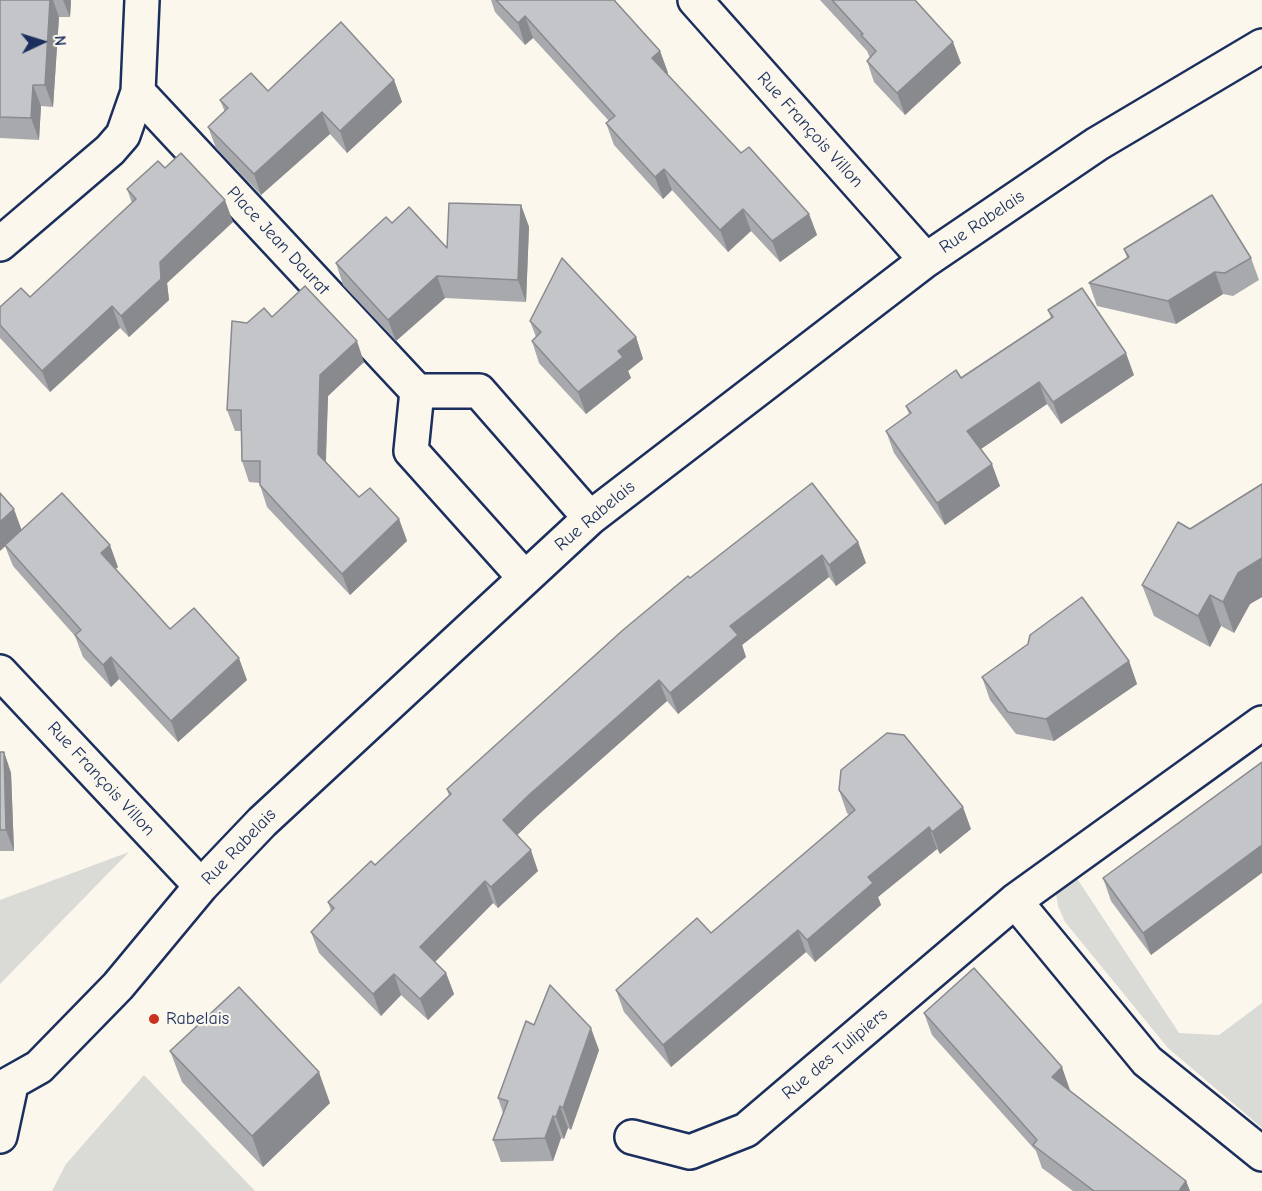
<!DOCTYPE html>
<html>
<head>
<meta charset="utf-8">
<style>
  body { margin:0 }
  #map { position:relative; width:1262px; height:1191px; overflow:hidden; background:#fbf7ec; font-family:"Comic Neue",sans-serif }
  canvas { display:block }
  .north { position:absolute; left:12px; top:12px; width:60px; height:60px; -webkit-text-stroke:4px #fbf7ec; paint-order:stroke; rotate:86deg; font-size:16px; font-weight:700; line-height:24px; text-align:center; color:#1b2f5e }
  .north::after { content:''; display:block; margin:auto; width:21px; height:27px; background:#1b2f5e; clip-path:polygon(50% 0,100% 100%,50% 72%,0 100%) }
</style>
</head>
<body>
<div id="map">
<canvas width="1262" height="1191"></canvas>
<div class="north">N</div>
</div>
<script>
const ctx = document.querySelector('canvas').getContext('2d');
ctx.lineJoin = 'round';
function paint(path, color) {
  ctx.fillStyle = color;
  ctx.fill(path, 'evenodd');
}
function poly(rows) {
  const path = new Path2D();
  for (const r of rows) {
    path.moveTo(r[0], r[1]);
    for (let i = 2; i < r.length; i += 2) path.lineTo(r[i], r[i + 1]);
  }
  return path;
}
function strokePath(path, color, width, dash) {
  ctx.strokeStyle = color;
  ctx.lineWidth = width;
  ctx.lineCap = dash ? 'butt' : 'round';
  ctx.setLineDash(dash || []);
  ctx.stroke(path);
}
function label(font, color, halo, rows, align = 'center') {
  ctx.font = font + ' "Comic Neue",sans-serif';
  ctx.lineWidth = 4.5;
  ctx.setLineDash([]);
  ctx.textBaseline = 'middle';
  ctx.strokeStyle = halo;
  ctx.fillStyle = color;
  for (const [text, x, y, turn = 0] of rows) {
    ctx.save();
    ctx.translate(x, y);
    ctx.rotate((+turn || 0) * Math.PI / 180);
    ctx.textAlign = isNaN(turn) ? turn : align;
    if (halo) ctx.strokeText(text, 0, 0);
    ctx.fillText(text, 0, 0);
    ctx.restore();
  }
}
const green = poly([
  [129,852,0,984,0,900],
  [1076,877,1179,1033,1219,1035,1262,1003,1262,1128,1168,1048,1065,922,1058,906,1056,894],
  [144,1075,255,1191,52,1191,66,1164]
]);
const street = poly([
  [695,0,926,260],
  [138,92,417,391],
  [0,244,110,150,123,135,138,92,142,0],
  [524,577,411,451,417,391,479,391,590,518],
  [0,672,201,886],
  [1015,901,1147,1061,1262,1154],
  [0,1089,39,1067,118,986,201,886,262,822,590,518,926,260,1097,144,1262,46],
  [0,1136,11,1085],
  [632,1137,690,1152,746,1130,1015,901,1262,723]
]);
const wall = poly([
  [0,0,71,0,70,17,59,17,53,107,41,106,39,140,0,138],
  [491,0,616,0,615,1,660,51,668,73,667,74,741,153,809,214,817,235,780,262,751,231,728,252,672,190,663,199,614,145,606,123,609,121,533,38,525,45,495,12],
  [820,0,915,0,961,63,905,115,874,82,867,61,870,58,867,51],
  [394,80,402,102,347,153,330,134,261,195,216,148,208,127,225,112,220,100,268,91],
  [165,168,233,222,167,283,169,300,129,337,120,328,50,392,0,338,0,307,30,297,132,203,127,189],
  [521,205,529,227,526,302,445,298,396,341,343,285,336,263,392,223,447,248],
  [1124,249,1251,258,1259,280,1233,296,1223,294,1176,324,1097,306,1089,283,1127,258],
  [1048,310,1134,375,1061,424,1047,404,981,449,1000,486,945,525,894,453,886,431,909,414,906,406,961,378,1051,318],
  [272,317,364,362,328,396,326,463,359,497,399,519,407,541,350,595,267,507,260,485,260,483,249,482,242,461,241,431,235,431,227,410],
  [530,321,636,337,643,359,628,371,631,378,586,414,539,363,532,341,536,337],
  [1262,484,1262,597,1250,604,1234,633,1221,626,1210,647,1154,616,1142,585,1190,529],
  [22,529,118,567,115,569,170,629,247,680,178,742,119,679,111,687,83,657,75,636,13,566,5,546],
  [858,542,866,563,836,586,829,577,742,645,746,657,678,714,667,701,537,816,517,835,538,871,498,908,493,903,435,962,446,973,454,994,428,1020,401,995,381,1016,319,953,311,932,331,911,328,902,375,865,449,796,447,789,690,578],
  [1028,644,1129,661,1137,684,1054,741,1016,734,990,700,982,677],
  [0,752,4,752,11,773,14,851,0,851],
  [1262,762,1151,955,1111,901,1103,878],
  [839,790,971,829,940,854,937,849,878,897,881,905,815,962,806,952,671,1067,624,1012,616,990,711,933,849,815,847,813],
  [924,1013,1070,1090,1186,1181,1190,1191,1073,1191,1042,1168,1036,1151,932,1035],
  [599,1050,571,1130,568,1128,564,1139,561,1138,553,1161,501,1162,493,1140,503,1113,498,1098],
  [170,1051,330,1103,263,1167,182,1082]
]);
const shadedWall = poly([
  [50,0,53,0,59,17,53,107,45,85],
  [63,0,71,0,70,17],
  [525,16,533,38,525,45,518,23],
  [953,42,961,63,905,115,897,93],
  [660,51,668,73,660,80,652,58],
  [394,80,402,102,347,153,340,131],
  [33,85,41,106,39,140,31,118],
  [322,112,330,134,261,195,254,174],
  [664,169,672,190,663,199,655,177],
  [225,200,233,222,167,283,169,300,129,337,121,316,160,262],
  [521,205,529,227,526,302,518,280],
  [743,209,751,231,728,252,720,230],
  [809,214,817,235,780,262,772,241],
  [1215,272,1223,294,1176,324,1168,301],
  [437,276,445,298,396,341,388,320],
  [112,306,120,328,50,392,42,371],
  [636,337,643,359,628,371,631,378,586,414,578,392,618,351],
  [357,341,364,362,328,396,325,476,318,454,320,375],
  [1126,353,1134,375,1061,424,1053,402],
  [1039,382,1047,404,975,453,967,431],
  [992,464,1000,486,945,525,937,503],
  [14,509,22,531,0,551,0,522],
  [399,519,407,541,350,595,342,574],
  [858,542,866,563,836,586,829,565],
  [110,545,118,567,109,575,101,553],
  [822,555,829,577,742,645,746,657,678,714,670,693,730,626],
  [1262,558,1262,597,1250,604,1234,633,1223,602,1238,573],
  [1210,595,1221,626,1210,647,1198,616],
  [111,657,119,679,111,687,103,665],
  [239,658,247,680,178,742,171,721],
  [1129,661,1137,684,1054,741,1046,719],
  [659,680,667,701,537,816,511,841,503,820,530,794],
  [4,752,11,773,14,851,6,830],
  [963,807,971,829,940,854,932,832],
  [929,827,937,849,878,897,881,905,815,962,807,940,868,877],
  [1262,845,1262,873,1151,955,1143,933],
  [531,850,538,871,498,908,491,887],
  [485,881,493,903,428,969,420,947],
  [798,930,806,952,671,1067,663,1045],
  [446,973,454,994,428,1020,420,999],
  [394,974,401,995,381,1016,373,994],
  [591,1028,599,1050,571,1130,563,1108],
  [1062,1067,1070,1090,1060,1099,1052,1077],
  [319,1072,330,1103,263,1167,252,1136],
  [560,1106,568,1128,564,1139,556,1117],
  [553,1116,561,1138,553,1161,545,1138],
  [1186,1181,1190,1191,1179,1191]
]);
const building = poly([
  [0,0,50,0,45,85,33,85,31,118,0,117,0,0],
  [496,0,614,0,660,51,652,58,741,153,749,147,809,214,772,241,743,209,720,230,664,169,655,177,606,123,615,116,525,16,518,23,496,0],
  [832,0,915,0,953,42,897,93,867,61,876,51,861,35,863,34,832,0],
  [341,22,394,80,340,131,322,112,254,174,208,127,228,108,220,100,251,73,268,91,341,22],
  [181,153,225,200,160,262,161,279,121,316,112,306,42,371,0,325,0,307,21,288,30,297,136,199,127,189,158,161,165,168,181,153],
  [1212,195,1251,258,1225,273,1215,272,1168,301,1089,283,1129,257,1124,249,1212,195],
  [449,203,521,205,518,280,437,276,388,320,336,263,386,217,392,223,409,207,447,248,449,203],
  [562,258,636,337,618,351,623,357,578,392,532,341,541,332,530,321,562,258],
  [305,286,357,341,320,375,318,454,359,497,370,488,399,519,342,574,260,485,260,461,242,461,241,410,227,410,232,321,247,323,264,308,272,317,305,286],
  [1082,288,1126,353,1053,402,1039,382,967,431,992,464,937,503,886,431,911,413,906,406,956,370,961,378,1053,317,1048,310,1082,288],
  [812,483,858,542,829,565,822,555,730,626,738,635,670,693,659,680,530,794,503,820,531,850,491,887,485,881,420,947,446,973,420,999,394,974,373,994,311,932,334,908,328,902,371,861,375,865,451,794,447,789,623,630,688,576,690,578,812,483],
  [1262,484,1262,558,1238,573,1223,602,1210,595,1198,616,1142,585,1178,522,1190,529,1262,484],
  [0,493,14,509,0,522,0,493],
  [62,493,110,545,101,553,170,629,194,608,239,658,171,721,111,657,103,665,75,635,81,630,5,545,62,493],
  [1082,597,1129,661,1046,719,1008,712,982,677,1028,644,1030,635,1082,597],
  [887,733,904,735,963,807,932,832,929,827,868,877,873,883,807,940,798,930,663,1045,616,990,697,918,711,933,855,810,839,790,841,770,887,733],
  [0,752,4,752,6,830,0,830,0,752],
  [1262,762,1262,845,1143,933,1103,878,1262,762],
  [974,968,1062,1067,1052,1077,1186,1181,1179,1191,1094,1191,1033,1145,1037,1140,924,1013,974,968],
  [550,985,591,1028,563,1108,560,1106,556,1117,553,1116,545,1138,493,1140,508,1101,498,1098,526,1021,534,1025,550,985],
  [239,987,319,1072,252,1136,170,1051,239,987]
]);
const markers = [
  [154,1019,6,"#c8321e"]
];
const streetNames = [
  ["Rue François Villon",810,130,48],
  ["Rue Rabelais",982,222,-34],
  ["Place Jean Daurat",278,241,47],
  ["Rue Rabelais",595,516,-40],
  ["Rue François Villon",101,779,47],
  ["Rue Rabelais",239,847,-46],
  ["Rue des Tulipiers",835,1054,-40]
];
const poiNames = [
  ["Rabelais",166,1019]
];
paint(green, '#dadad7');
strokePath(street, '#1b2f5e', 38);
strokePath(street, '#fbf7ec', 33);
paint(wall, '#a8a9ad');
paint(shadedWall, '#888a8d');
paint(building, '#c3c5c9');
strokePath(building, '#888a8d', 1.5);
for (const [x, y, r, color] of markers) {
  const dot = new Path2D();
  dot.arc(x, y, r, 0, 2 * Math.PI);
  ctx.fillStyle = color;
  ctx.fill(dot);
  strokePath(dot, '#fbf7ec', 2);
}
label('18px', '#1b2f5e', '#fbf7ec', streetNames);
label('18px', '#1b2f5e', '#fbf7ec', poiNames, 'left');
</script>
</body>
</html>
